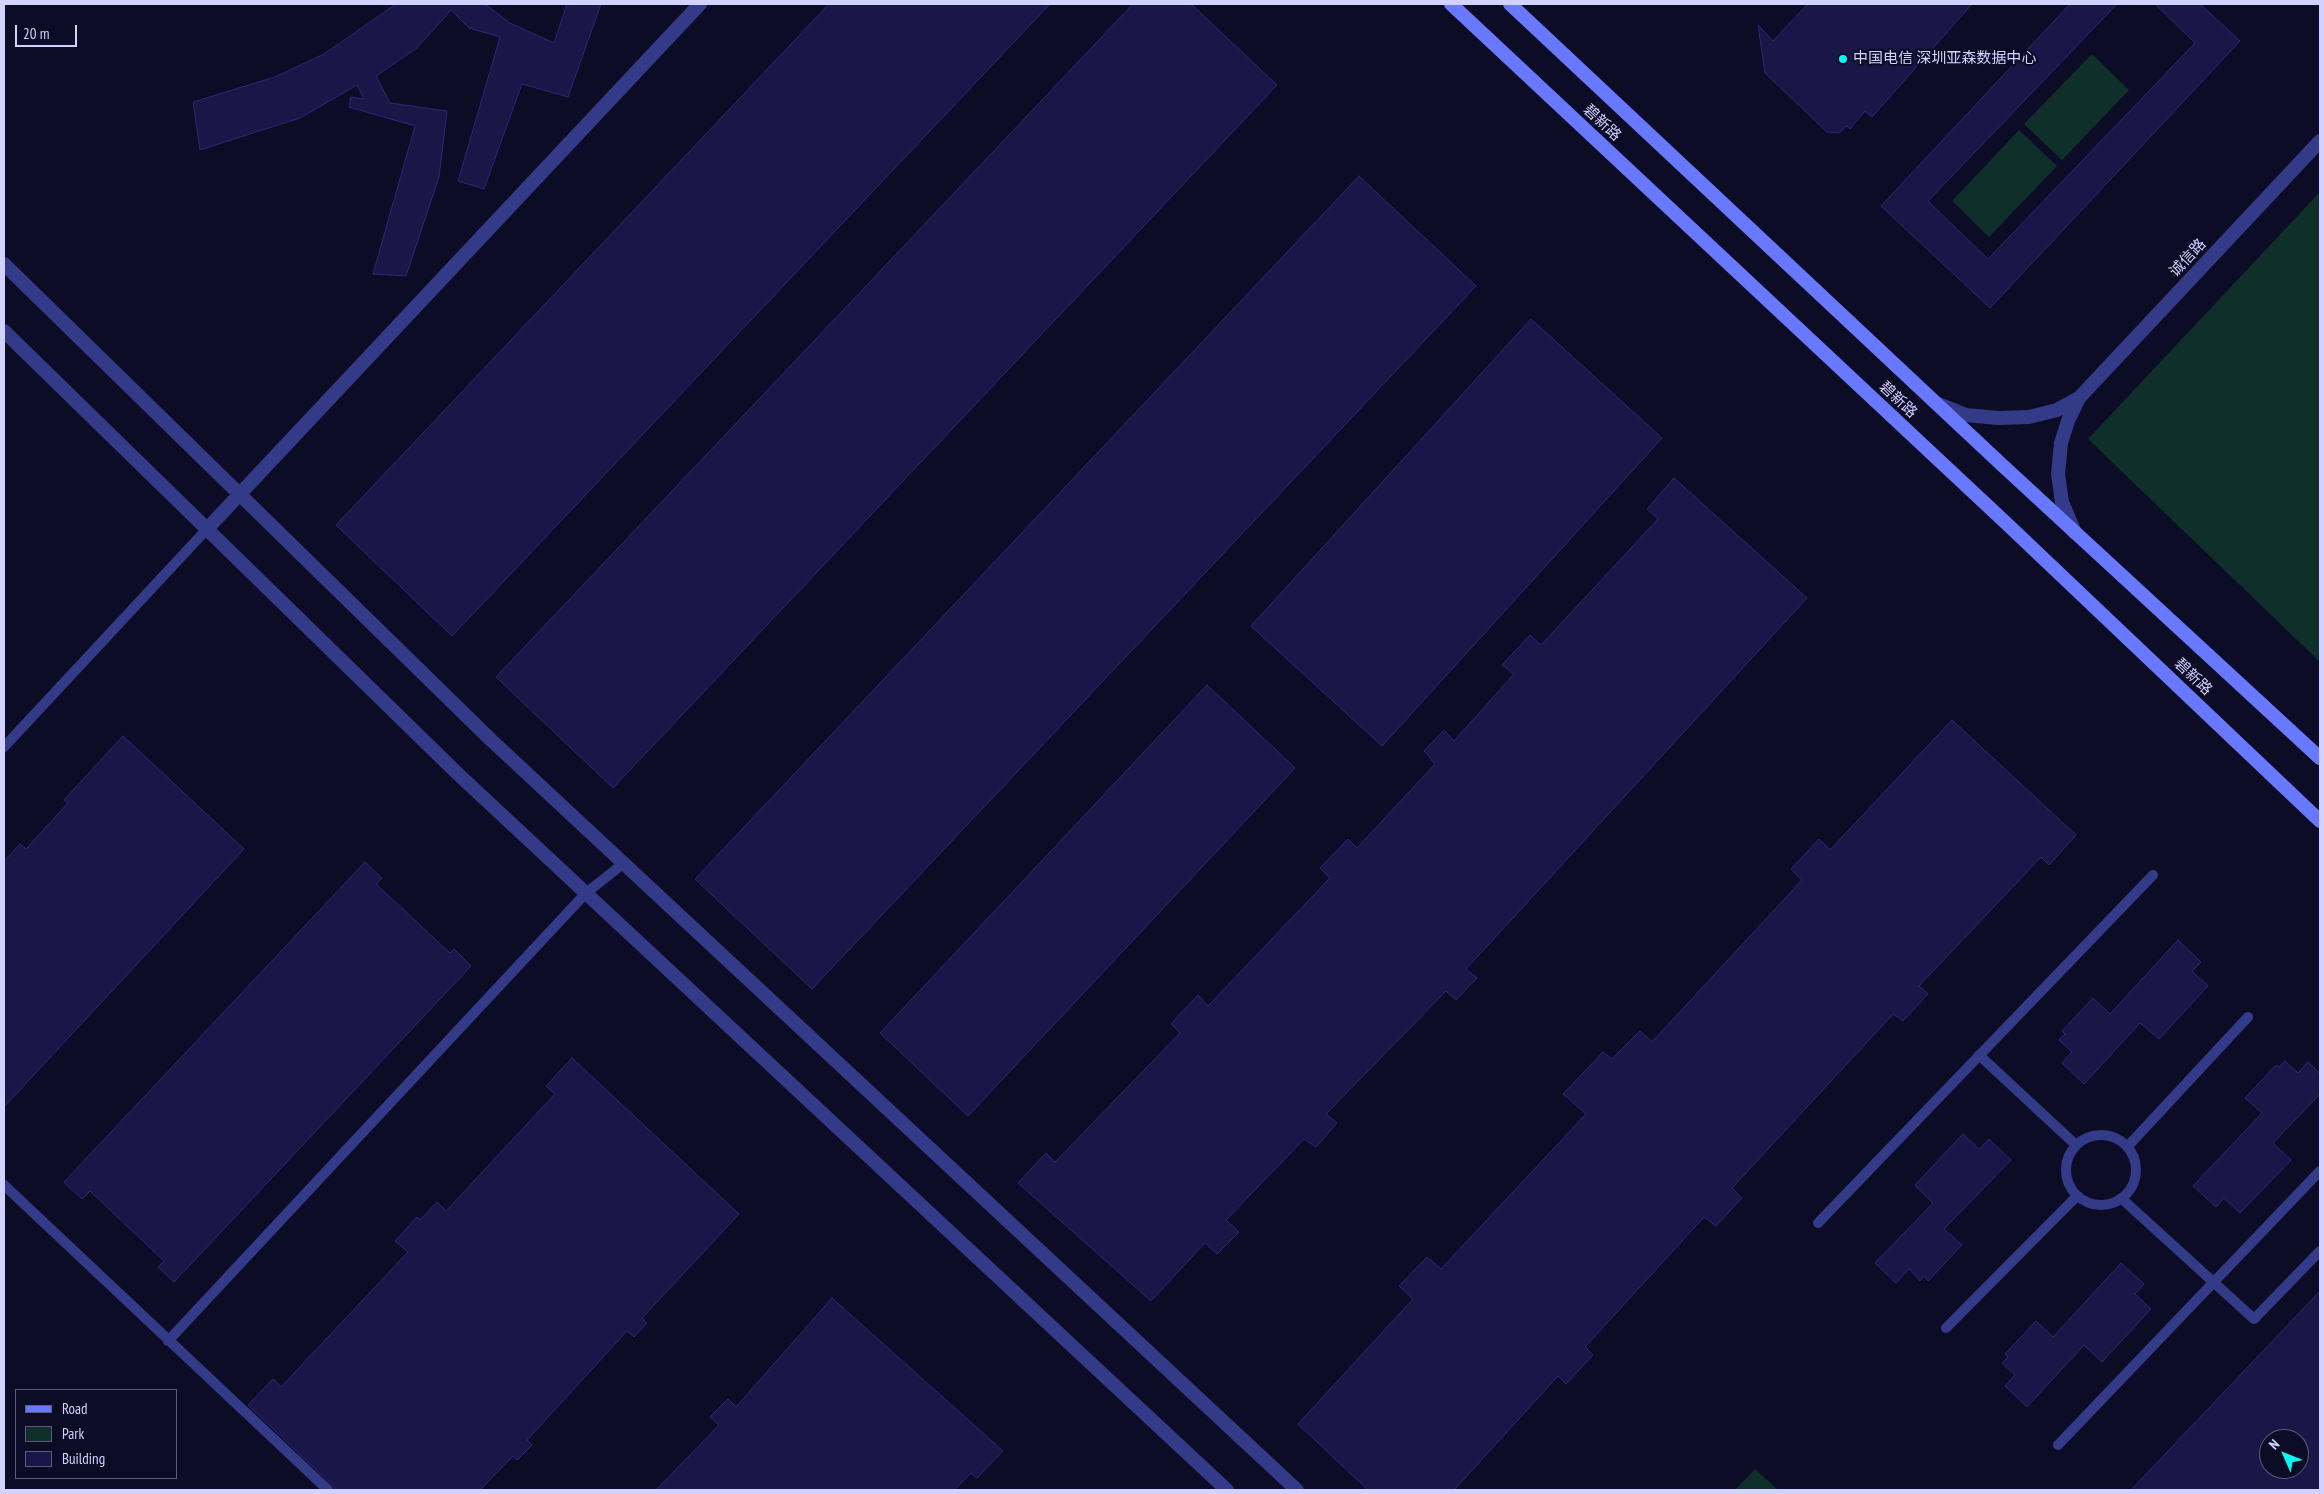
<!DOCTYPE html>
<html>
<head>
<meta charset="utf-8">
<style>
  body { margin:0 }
  #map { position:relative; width:2324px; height:1494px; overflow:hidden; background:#0d0c26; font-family:"PT Sans Narrow",sans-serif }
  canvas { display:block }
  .frame { position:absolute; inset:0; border:5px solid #d1d2ff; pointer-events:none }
  .legend { position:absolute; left:15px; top:1389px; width:162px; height:90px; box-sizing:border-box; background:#0d0c26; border:1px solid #5b5b7d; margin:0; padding:6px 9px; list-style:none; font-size:15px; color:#d1d2ff }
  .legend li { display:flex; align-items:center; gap:10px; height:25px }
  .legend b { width:25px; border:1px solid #5b5b7d }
  .north { position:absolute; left:2259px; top:1429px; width:50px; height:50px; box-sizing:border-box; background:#0d0c26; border:1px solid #5b5b7d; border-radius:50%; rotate:314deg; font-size:14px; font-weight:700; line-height:20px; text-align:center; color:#d1d2ff }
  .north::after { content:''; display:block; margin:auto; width:18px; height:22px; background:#00fcf4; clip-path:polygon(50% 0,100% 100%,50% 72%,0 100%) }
  .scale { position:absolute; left:15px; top:25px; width:62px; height:22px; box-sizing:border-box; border:2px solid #d1d2ff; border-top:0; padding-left:6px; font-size:15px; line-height:18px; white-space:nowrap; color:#d1d2ff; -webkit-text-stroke:4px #0d0c26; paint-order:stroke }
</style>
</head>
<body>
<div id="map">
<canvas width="2324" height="1494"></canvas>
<div class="frame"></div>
<ul class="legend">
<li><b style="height:6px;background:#6878ff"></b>Road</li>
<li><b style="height:14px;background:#0f302a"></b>Park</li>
<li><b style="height:14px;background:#1a1748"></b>Building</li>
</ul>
<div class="north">N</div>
<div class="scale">20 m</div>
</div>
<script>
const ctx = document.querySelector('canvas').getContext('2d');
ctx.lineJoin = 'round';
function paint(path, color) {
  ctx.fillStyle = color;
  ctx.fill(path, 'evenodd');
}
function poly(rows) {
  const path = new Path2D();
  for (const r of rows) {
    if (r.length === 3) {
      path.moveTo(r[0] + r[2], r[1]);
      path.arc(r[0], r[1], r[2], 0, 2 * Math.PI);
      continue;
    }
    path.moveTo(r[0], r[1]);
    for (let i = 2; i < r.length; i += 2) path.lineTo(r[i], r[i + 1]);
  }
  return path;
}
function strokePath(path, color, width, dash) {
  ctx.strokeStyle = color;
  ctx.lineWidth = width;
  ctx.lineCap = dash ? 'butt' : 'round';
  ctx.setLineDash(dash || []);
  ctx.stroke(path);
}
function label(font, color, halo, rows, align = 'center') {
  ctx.font = font + ' "PT Sans Narrow","Noto Sans SC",sans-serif';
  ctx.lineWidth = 4.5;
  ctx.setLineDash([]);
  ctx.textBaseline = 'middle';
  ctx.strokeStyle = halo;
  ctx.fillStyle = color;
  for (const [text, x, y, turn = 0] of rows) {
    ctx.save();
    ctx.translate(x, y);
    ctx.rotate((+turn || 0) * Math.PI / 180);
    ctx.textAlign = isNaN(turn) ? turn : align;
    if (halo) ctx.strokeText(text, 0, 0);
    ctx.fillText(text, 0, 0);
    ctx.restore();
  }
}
const green = poly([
  [2092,54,2129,90,2062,160,2024,124],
  [2019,130,2057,166,1989,237,1952,201],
  [2320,192,2320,662,2088,439],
  [1755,1469,1778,1490,1735,1490]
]);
const building = poly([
  [396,4,485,4,510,23,554,43,567,4,601,4,568,97,522,84,484,189,458,181,500,37,469,28,451,10,417,48,376,76,390,103,447,111,439,177,406,276,373,274,415,126,349,107,351,97,364,99,357,85,300,118,200,150,193,102,275,77,324,54,396,4],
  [829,4,1050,4,452,636,336,525,829,4],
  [1133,4,1191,4,1277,85,613,788,496,677,1133,4],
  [1808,4,1972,4,1872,117,1865,111,1850,129,1847,126,1839,133,1827,132,1765,73,1758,25,1773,41,1808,4],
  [2070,4,2117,4,1928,201,1988,259,2195,43,2155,4,2200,4,2240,41,1990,308,1881,206,2070,4],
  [1359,176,1476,286,812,989,695,879,1359,176],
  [1531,319,1662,438,1382,746,1251,626,1531,319],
  [1674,478,1807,598,1466,969,1477,978,1456,1000,1446,991,1326,1114,1337,1123,1316,1147,1304,1139,1226,1220,1239,1232,1217,1254,1205,1243,1151,1301,1018,1183,1046,1153,1055,1162,1180,1033,1171,1024,1198,995,1208,1006,1330,878,1320,868,1348,839,1357,848,1435,764,1424,751,1444,730,1454,741,1514,674,1502,665,1530,635,1541,645,1658,519,1647,509,1674,478],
  [1207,685,1295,768,968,1116,880,1033,1207,685],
  [1952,720,2076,835,2049,865,2041,857,1919,986,1928,994,1903,1021,1893,1014,1732,1188,1742,1198,1716,1226,1704,1217,1585,1347,1593,1355,1566,1384,1558,1376,1454,1490,1368,1490,1298,1424,1413,1299,1399,1286,1427,1257,1441,1269,1586,1114,1563,1094,1603,1052,1612,1059,1640,1031,1652,1042,1802,880,1791,869,1819,839,1830,850,1952,720],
  [123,736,244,849,4,1107,4,861,20,844,26,849,68,803,64,800,123,736],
  [365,862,382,878,376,884,450,953,454,949,471,966,174,1282,158,1267,164,1261,90,1191,82,1199,64,1182,365,862],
  [2178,940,2201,962,2192,971,2208,986,2159,1039,2140,1023,2084,1084,2062,1063,2072,1052,2059,1040,2065,1034,2062,1031,2093,998,2110,1014,2178,940],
  [572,1058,739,1214,642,1318,647,1323,634,1337,627,1331,527,1440,532,1445,517,1460,513,1456,480,1490,337,1490,248,1405,273,1379,281,1387,408,1252,395,1241,417,1217,420,1220,437,1202,446,1211,555,1094,546,1086,572,1058],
  [2285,1061,2298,1073,2308,1062,2320,1074,2320,1094,2273,1143,2291,1160,2240,1213,2224,1198,2216,1207,2193,1186,2262,1113,2245,1098,2276,1065,2279,1067,2285,1061],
  [1963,1134,1979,1149,1989,1139,2011,1160,1944,1229,1962,1245,1928,1281,1924,1276,1920,1281,1909,1269,1896,1283,1875,1263,1933,1203,1915,1185,1963,1134],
  [2121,1263,2144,1284,2135,1294,2151,1309,2102,1362,2084,1345,2027,1407,2005,1386,2015,1375,2002,1363,2008,1357,2005,1354,2036,1321,2053,1337,2121,1263],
  [2320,1291,2320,1490,2131,1490,2320,1291],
  [2269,1439,2299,1439,2299,1469,2269,1469,2269,1439],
  [832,1298,1003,1451,977,1478,971,1473,954,1490,656,1490,719,1425,710,1417,728,1399,736,1407,832,1298]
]);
const service = poly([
  [4,747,207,529],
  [1979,1055,2076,1145],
  [2101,1170,35],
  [2128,1146,2248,1017],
  [4,1185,328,1490],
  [2121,1198,2254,1319,2320,1251],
  [1818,1223,2153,875],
  [1946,1328,2077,1196],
  [168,1341,586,893,624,863],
  [2058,1445,2320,1171]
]);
const minor = poly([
  [4,264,490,739,1297,1490],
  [4,331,458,774,1227,1490],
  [207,529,700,4]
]);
const tertiary = poly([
  [1936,403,1966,415,1998,418,2029,417,2057,410,2079,398],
  [2075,533,2062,502,2058,474,2061,443,2068,421,2079,398,2320,141]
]);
const secondary = poly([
  [1451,4,2006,523,2320,821],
  [1510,4,2001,464,2320,758]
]);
const markers = [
  [1843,59,5,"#00fcf4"]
];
const poiNames = [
  ["中国电信 深圳亚森数据中心",1853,59]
];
const streetNames = [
  ["碧新路",1602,123,43],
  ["诚信路",2188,258,-47],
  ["碧新路",1898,400,43],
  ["碧新路",2193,677,44]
];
paint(green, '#0f302a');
paint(building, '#1a1748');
strokePath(building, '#2c2776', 1);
strokePath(service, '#333b89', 10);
strokePath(minor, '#333b89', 14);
strokePath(tertiary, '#333b89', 14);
strokePath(secondary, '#6878ff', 14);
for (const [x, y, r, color] of markers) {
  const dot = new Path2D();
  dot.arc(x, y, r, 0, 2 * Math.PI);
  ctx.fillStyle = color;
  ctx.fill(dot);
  strokePath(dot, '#0d0c26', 2);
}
label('15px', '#d1d2ff', '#0d0c26', poiNames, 'left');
label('15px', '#d1d2ff', '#0d0c26', streetNames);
</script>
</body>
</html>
